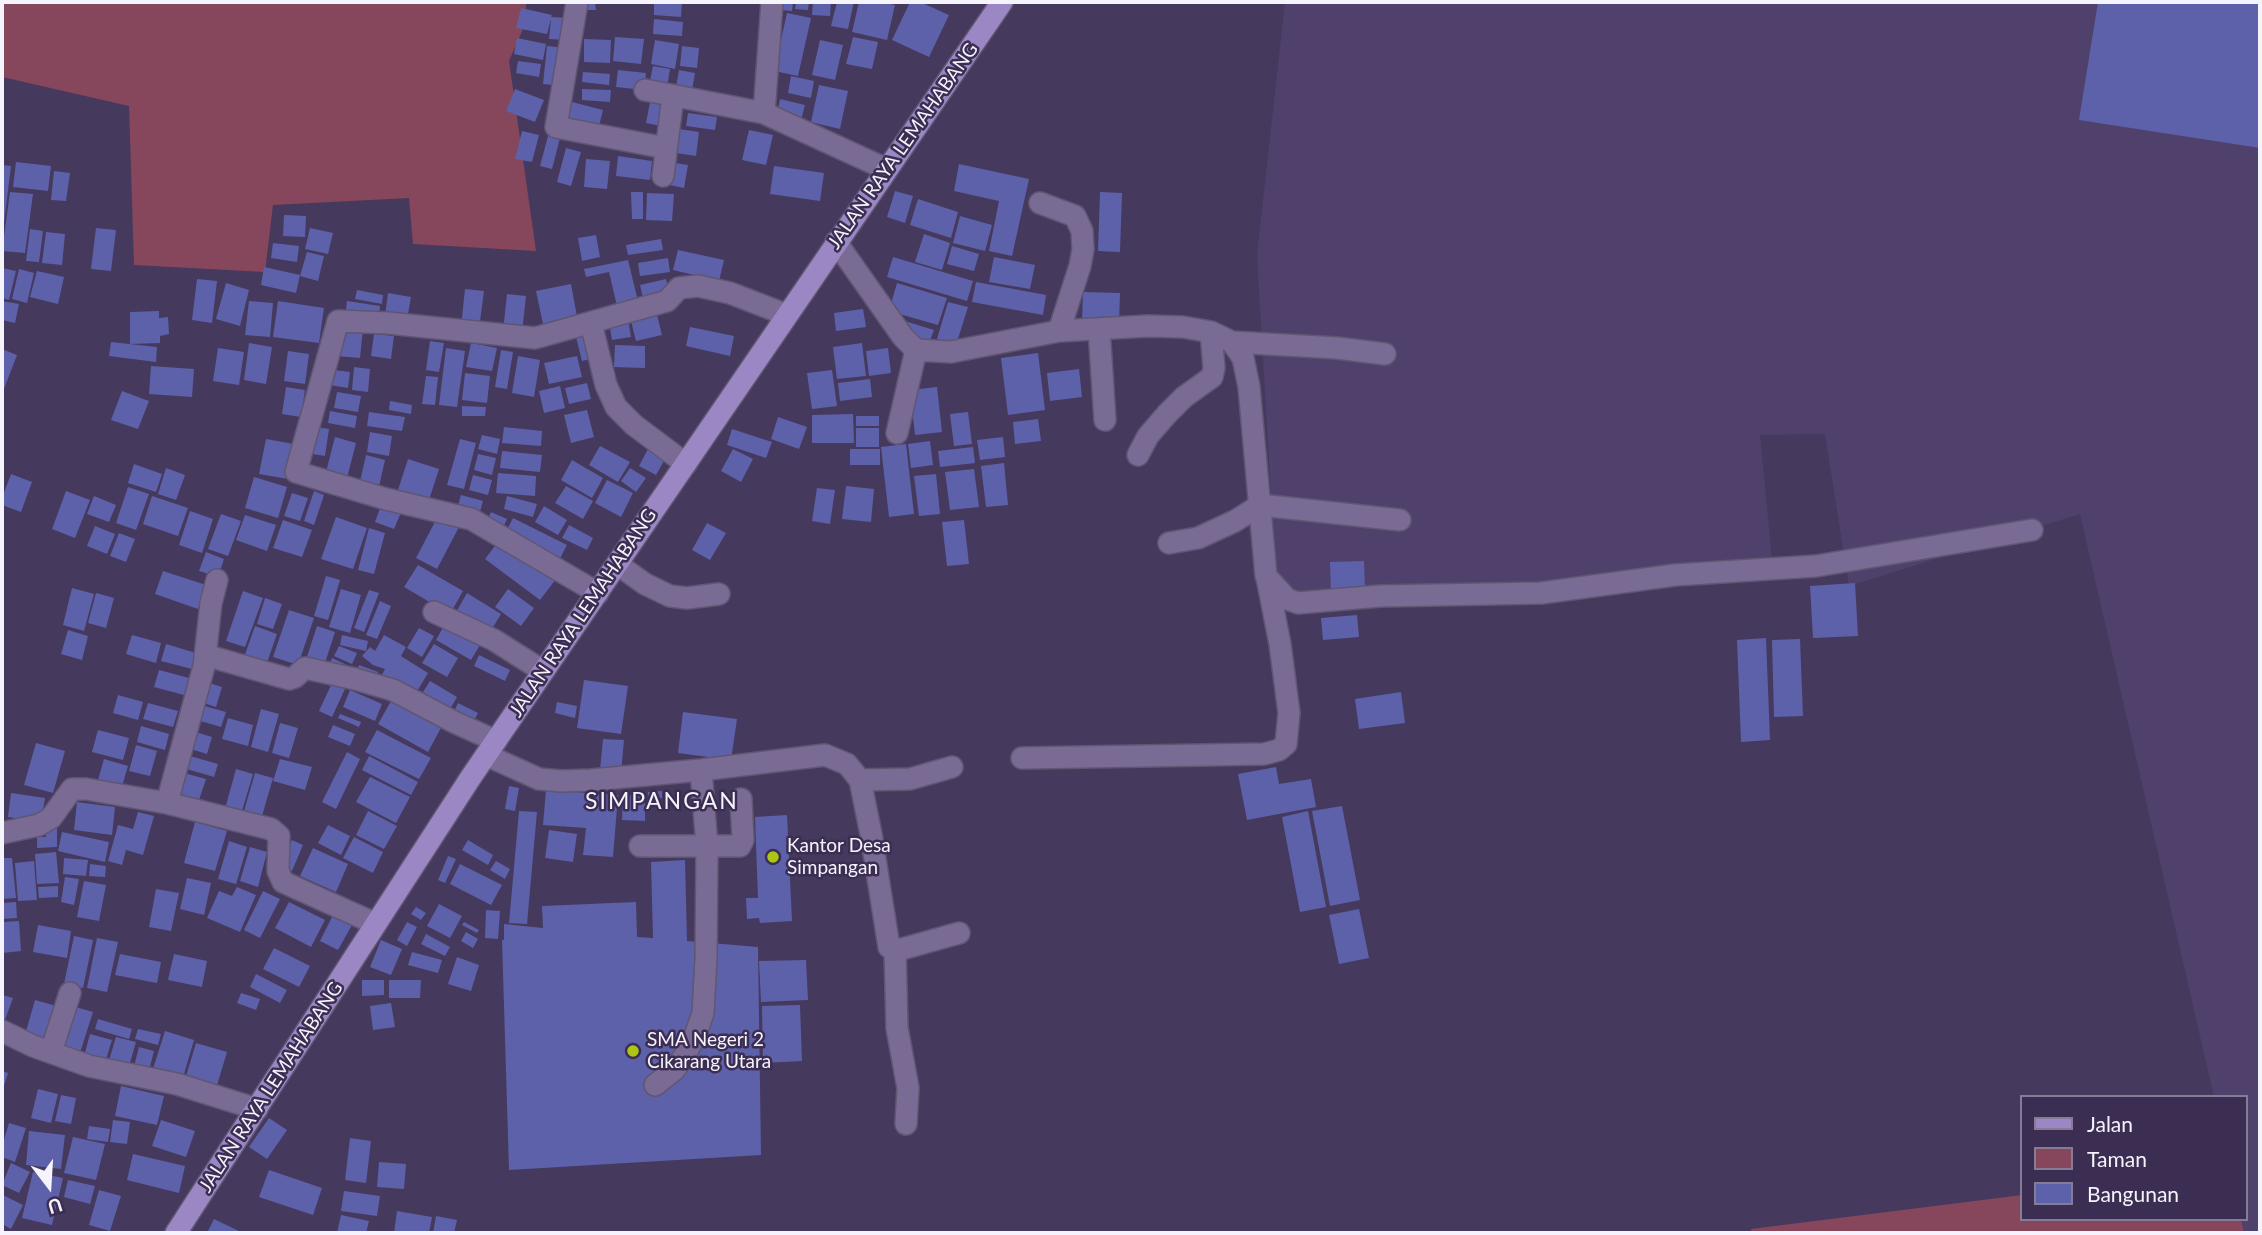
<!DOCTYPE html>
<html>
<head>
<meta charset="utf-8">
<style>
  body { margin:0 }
  #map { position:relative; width:2262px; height:1235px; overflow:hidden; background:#45395e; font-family:Lato,sans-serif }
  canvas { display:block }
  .frame { position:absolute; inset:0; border:4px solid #f5f3fc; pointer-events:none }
  .legend { position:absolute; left:2020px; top:1095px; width:228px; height:126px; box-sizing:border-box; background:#3b2e52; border:2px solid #857d96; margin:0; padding:9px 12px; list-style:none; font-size:21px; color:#f5f3fc }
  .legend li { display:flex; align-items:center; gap:14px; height:35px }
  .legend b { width:35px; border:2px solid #857d96 }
  .north { position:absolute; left:14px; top:1151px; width:70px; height:70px; -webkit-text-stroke:5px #3b2e52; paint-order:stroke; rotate:163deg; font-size:19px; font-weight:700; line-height:28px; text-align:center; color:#f5f3fc }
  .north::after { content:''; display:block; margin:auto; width:24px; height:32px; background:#f5f3fc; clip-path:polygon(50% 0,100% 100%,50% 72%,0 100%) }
</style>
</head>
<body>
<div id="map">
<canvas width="2262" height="1235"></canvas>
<div class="frame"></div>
<ul class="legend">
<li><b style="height:9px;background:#9c87c5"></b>Jalan</li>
<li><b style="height:19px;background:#86465c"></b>Taman</li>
<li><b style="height:19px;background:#5d61aa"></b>Bangunan</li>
</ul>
<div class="north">U</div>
</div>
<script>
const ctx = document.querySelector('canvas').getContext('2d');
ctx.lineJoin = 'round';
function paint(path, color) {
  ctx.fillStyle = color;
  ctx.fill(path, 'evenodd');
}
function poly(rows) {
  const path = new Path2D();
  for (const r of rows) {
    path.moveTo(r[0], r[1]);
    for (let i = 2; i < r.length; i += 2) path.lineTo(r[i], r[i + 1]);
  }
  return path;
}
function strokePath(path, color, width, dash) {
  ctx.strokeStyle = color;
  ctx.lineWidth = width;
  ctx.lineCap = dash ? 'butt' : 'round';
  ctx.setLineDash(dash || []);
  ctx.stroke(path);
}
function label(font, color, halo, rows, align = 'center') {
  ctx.font = font + ' Lato,sans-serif';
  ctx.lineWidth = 5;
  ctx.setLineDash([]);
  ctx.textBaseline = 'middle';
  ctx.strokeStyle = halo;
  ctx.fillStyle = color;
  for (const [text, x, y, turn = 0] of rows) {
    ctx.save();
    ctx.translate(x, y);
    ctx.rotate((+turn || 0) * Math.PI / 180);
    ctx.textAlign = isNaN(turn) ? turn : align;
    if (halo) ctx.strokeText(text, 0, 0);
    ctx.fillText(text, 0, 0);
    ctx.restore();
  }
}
const built = poly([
  [1285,2,2260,2,2260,1233,2244,1233,2241,1219,2246,1219,2246,1097,2214,1097,2080,514,1849,586,1825,434,1760,435,1773,570,1277,596,1257,255]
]);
const green = poly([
  [2,2,526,2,526,22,509,61,536,251,413,244,409,198,273,205,265,272,134,265,129,106,2,77],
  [2022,1195,2022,1219,2241,1219,2244,1233,1752,1233,1751,1229]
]);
const building = poly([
  [582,2,595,2,596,10,582,10],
  [654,2,682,2,681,17,654,15],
  [773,2,793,2,792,11,772,9],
  [796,2,809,2,808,10,795,9],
  [813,2,831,2,830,16,812,15],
  [837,2,854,2,848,29,831,26],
  [859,2,881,2,895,5,887,40,852,32],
  [910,2,920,2,949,15,929,57,892,40],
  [2098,2,2260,2,2260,148,2079,120],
  [521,8,552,15,551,17,569,18,568,40,549,39,551,19,547,34,516,28],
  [787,13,811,18,798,76,774,71],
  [654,19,683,22,682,36,653,34],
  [615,37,644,39,641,64,613,61],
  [853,37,878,42,872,69,846,64],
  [517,38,546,44,543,60,514,54],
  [584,39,611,40,610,63,584,62],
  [655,40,679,44,675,69,651,64],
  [820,40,843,45,835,80,812,75],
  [547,46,566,48,562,86,543,84],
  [682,46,699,48,697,68,680,66],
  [518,61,541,64,539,77,516,73],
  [653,66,670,69,666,93,648,90],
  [618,70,646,73,644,90,616,87],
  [679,70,695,73,691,96,675,93],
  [583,72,610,74,609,85,582,82],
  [791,76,814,81,811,98,788,93],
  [819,85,848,91,840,129,811,122],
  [515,89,544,100,535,122,506,111],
  [582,89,611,90,610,102,582,100],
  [780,99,805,105,801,120,777,115],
  [568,101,603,110,597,134,562,125],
  [650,102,670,106,666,127,646,123],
  [688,113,717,117,715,130,686,126],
  [679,129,699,132,696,156,676,153],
  [749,130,773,135,766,165,742,160],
  [522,131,539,135,532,162,515,159],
  [548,136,560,138,552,169,540,166],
  [566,148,581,152,571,186,557,182],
  [618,156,652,161,650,180,616,176],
  [586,159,610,161,607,189,584,187],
  [16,162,51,166,48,191,13,187],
  [669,162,688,165,684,188,665,184],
  [959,164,1029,179,1012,256,989,251,999,201,954,191],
  [2,165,11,166,4,223,2,223],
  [774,166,824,173,820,201,770,194],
  [54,171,70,173,66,201,51,200],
  [895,191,913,196,905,223,887,217],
  [10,192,33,194,25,253,2,251],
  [631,192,643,192,643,219,632,219],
  [1100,192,1122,193,1120,252,1098,251],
  [647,193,674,194,672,221,646,220],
  [918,199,958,212,951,238,910,225],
  [284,215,306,216,305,237,283,236],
  [960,216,992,225,985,251,953,243],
  [96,228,116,230,111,271,91,269],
  [310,228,333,233,328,254,305,249],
  [30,229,43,231,39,262,26,261],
  [46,232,65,234,62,265,42,263],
  [924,234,950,243,942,270,915,262],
  [596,235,600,257,582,261,578,238],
  [661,239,663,250,628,255,626,245],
  [273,243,299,246,297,262,271,258],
  [952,246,979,254,974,271,947,264],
  [678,250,724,260,719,281,673,270],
  [307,252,324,256,318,281,300,276],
  [893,257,973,281,967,301,887,277],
  [994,257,1035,265,1030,289,989,282],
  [668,258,670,272,640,276,638,263],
  [628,260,638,301,617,306,609,272,586,277,584,269],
  [264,267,300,275,296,293,261,285],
  [2,268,16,271,9,300,2,298],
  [19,269,34,273,27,303,12,299],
  [37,271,64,277,58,304,30,297],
  [197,279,217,281,212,323,192,320],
  [666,279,670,296,644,302,640,285],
  [976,282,1046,295,1043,315,972,302],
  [226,283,249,290,240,326,216,319],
  [897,283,947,298,938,325,889,311],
  [571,284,578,322,544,329,536,291],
  [465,289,484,291,479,329,461,327],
  [357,290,383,295,382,304,355,299],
  [1083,292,1120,293,1119,323,1082,322],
  [388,293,411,297,407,320,385,316],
  [507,294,526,296,522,333,503,331],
  [2,301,19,304,15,323,2,320],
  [249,301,273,303,270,337,245,335],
  [278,301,324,308,319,343,273,337],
  [347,301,380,306,378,322,345,317],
  [948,302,968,307,956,345,937,339],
  [863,309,866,327,836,331,834,313],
  [159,311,159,318,168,317,169,334,160,336,160,343,130,344,130,312],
  [657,315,662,335,636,341,631,321],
  [628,319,631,337,612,340,609,322],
  [898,319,934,330,928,346,900,326],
  [339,326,363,329,360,358,336,356],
  [690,327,734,336,730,356,686,346],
  [589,330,596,358,582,361,575,333],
  [374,334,394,336,391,359,371,356],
  [430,341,444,343,439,372,426,370],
  [111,342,157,347,156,362,109,356],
  [249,343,272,347,266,384,244,380],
  [471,343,497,348,492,371,466,367],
  [862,343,866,376,837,379,833,347],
  [615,345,645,346,645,368,614,367],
  [218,348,244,352,239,385,213,381],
  [446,348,465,351,457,407,439,405],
  [888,348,891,373,869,376,866,351],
  [2,349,17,355,2,394],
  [501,350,513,352,507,389,495,387],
  [288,351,309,354,305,384,284,381],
  [1038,353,1045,410,1008,415,1001,358],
  [518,356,540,360,534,397,512,393],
  [577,356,582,377,549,384,544,363],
  [151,366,194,369,192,397,149,394],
  [354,367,370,369,368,392,352,390],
  [326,369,350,372,348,388,324,384],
  [1079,369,1082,397,1050,401,1047,373],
  [832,370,837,406,812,409,807,373],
  [465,373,490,376,487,403,462,400],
  [426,376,438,377,435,405,422,404],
  [870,379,872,397,840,401,838,383],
  [587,383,591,399,569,404,565,388],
  [560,386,565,408,544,413,539,391],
  [286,387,305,390,301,417,282,414],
  [937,387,942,432,915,435,910,390],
  [122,391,149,401,138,429,111,420],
  [337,392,361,396,358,412,334,408],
  [390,401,412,405,411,414,389,410],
  [462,406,486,407,485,416,462,416],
  [587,410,594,437,571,443,564,415],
  [330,411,357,416,355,428,328,423],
  [369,412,405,417,402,431,367,426],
  [968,412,972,444,954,446,950,414],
  [853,414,854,443,812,443,812,415],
  [856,416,879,416,879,426,856,426],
  [778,417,807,427,799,449,771,439],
  [1038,419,1041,441,1015,444,1013,422],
  [310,426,329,429,325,456,306,453],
  [504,427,542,431,541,446,502,443],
  [856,428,879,428,879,447,856,447],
  [732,429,772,442,766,458,727,445],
  [370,432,392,436,389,456,367,452],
  [482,435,500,439,497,454,478,449],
  [335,437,356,443,347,478,326,472],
  [1003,437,1005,457,980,460,977,440],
  [266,439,294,444,288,479,259,474],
  [460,439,476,443,464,489,447,485],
  [930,441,933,465,911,468,908,444],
  [906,444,914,514,889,517,881,447],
  [600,446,630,462,618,482,589,465],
  [973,447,975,463,940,467,938,451],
  [648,449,665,459,656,475,639,466],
  [733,449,753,459,741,482,721,471],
  [850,449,880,449,880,465,850,465],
  [502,451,542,455,540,472,500,468],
  [478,454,496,458,492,475,474,470],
  [366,455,385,460,378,491,359,486],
  [408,459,439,469,429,500,398,490],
  [572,460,603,478,592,498,561,480],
  [1004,463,1008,505,986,507,981,466],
  [134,464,162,474,156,492,128,483],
  [166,468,185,475,176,500,158,494],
  [630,468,646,478,636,492,621,481],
  [974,469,979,507,950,510,945,472],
  [498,473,536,476,535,496,496,493],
  [11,474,32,482,21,512,2,505,2,498],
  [936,474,940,514,919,516,914,476],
  [473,475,492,480,488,495,469,490],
  [254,477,287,487,278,518,245,508],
  [607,480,633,493,621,517,595,503],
  [566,486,593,501,583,519,555,503],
  [846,486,874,489,871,522,842,519],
  [128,487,149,494,136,530,116,523],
  [817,488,835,490,830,524,812,521],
  [66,491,90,500,75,538,52,529],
  [314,491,324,495,314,525,304,521],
  [292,493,308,498,300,521,284,516],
  [461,495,483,501,479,515,457,509],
  [94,496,116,505,109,522,87,514],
  [152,496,188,508,178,536,143,524],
  [507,496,537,504,533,517,504,509],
  [382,503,402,510,394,529,375,522],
  [544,506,567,520,558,535,535,522],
  [190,511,213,519,202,553,179,545],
  [491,512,507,519,501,532,485,525],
  [221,514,241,521,228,556,208,549],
  [245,515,276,525,267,551,236,540],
  [438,516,459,527,437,569,416,558],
  [336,517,367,528,353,569,321,559],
  [513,518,567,545,557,564,504,536],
  [283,520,312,530,302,557,273,548],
  [964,520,969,564,947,566,942,522],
  [707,523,726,533,710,560,692,550],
  [569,525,593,538,587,550,562,538],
  [95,526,115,534,107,554,87,546],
  [369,528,385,533,374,574,358,570],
  [119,533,135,539,126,562,110,556],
  [501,538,556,579,540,600,485,559],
  [206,552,224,559,218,577,199,571],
  [1364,561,1365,591,1331,592,1330,562],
  [418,565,463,591,450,614,404,587],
  [163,571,206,585,198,609,155,594],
  [326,576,340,580,328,620,314,616],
  [1855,583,1858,636,1813,638,1810,586],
  [72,588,94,594,84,631,63,625],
  [341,589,361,595,350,633,329,627],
  [508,589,534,608,521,626,495,607],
  [369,590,379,593,364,632,354,628],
  [243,591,263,598,245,647,226,641],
  [96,593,114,598,106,628,88,623],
  [467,593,501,614,489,634,455,614],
  [265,598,282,604,273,629,257,624],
  [380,601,391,606,377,639,366,635],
  [289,610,314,618,298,665,273,657],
  [1357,615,1359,637,1323,640,1321,618],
  [445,624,480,645,471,660,436,640],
  [255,626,277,634,264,671,242,663],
  [317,626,335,632,323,669,305,663],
  [419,628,434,636,422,657,407,648],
  [68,630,88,636,82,660,61,654],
  [132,635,161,643,156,663,126,654],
  [342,635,368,641,366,651,340,645],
  [384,635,406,647,401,656,404,658,428,673,416,693,381,677,385,669,373,665,362,656,370,647,375,651],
  [1766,638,1770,740,1741,742,1737,640],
  [1800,639,1803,716,1774,717,1772,640],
  [166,644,196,653,192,669,161,661],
  [434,644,458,658,447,677,422,663],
  [339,646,357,653,352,664,334,656],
  [479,655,510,670,505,681,474,666],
  [332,658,351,667,347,676,328,668],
  [359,665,378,672,374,682,356,675],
  [159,670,189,678,184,695,154,687],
  [584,680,628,686,621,734,577,728],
  [203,681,222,687,216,707,197,701],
  [430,681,457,697,446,716,418,700],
  [332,683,345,689,332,717,319,711],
  [350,690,382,704,375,721,343,707],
  [1401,692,1405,723,1359,729,1355,699],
  [118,695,143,702,138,720,113,713],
  [394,696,443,724,428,752,378,724],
  [557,702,577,706,575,718,555,713],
  [148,703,178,711,173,727,143,719],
  [194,703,226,712,221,727,190,718],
  [458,703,478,713,470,728,451,718],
  [261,709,279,714,268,752,251,747],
  [683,712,737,719,731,760,678,753],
  [340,714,361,722,359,727,338,718],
  [228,718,253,725,248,746,222,739],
  [280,723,298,728,289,758,272,753],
  [333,725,355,734,350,746,328,737],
  [141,726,169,734,165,750,137,742],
  [98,730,129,738,123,760,92,752],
  [189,730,212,737,207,754,184,747],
  [377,730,431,758,419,779,365,752],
  [603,739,624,740,621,772,600,770],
  [36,743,65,751,53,793,24,785],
  [136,745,157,751,150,776,129,771],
  [347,752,360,759,336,809,322,802],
  [183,754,218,764,214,777,180,767],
  [369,756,418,782,411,795,362,770],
  [104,759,128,766,120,793,96,787],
  [280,759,312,767,305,790,273,781],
  [1276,767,1279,784,1311,779,1316,807,1247,820,1238,774],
  [236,769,253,774,241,814,225,809],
  [180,772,206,779,198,803,173,796],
  [255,773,273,778,260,823,242,818],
  [370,777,410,797,396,823,356,802],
  [509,786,519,788,515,811,505,809],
  [546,790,618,795,613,857,583,855,586,828,543,825],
  [662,791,662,798,648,799,648,792],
  [11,793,45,798,41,822,8,817],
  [623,795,645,796,645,821,622,820],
  [77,802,115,807,112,835,74,830],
  [1342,806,1360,900,1330,906,1312,811],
  [368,811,397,826,384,849,356,835],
  [519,811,537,812,527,924,509,923],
  [1308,811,1326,907,1300,912,1282,817],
  [138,812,154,816,143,855,126,850,122,865,108,861,118,825,133,829],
  [787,815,792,921,760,923,759,918,747,919,746,898,758,898,755,817],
  [57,822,57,847,37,848,37,837,46,837,46,823],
  [195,822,227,831,215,871,184,863],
  [328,825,350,836,341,855,318,843],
  [549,830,577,834,573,862,545,858],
  [62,832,109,842,105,862,58,851],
  [354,837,383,852,373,873,343,858],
  [292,840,303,845,292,871,281,866],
  [468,840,493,855,488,865,462,850],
  [229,841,247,847,236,884,218,879],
  [250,847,267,852,258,887,240,881],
  [313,848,348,864,336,892,300,876],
  [56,852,59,883,37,884,35,854],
  [448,856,456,859,445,883,438,880],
  [2,858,12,858,16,898,2,899],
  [64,858,88,860,86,876,63,874],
  [685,860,687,941,758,947,761,1155,509,1170,502,940,504,940,504,924,543,928,542,906,636,902,637,937,653,938,651,862],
  [34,861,37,900,18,901,15,863],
  [496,861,510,869,505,879,490,870],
  [90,864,106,866,105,877,89,876],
  [460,864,502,885,491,905,450,884],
  [65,877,79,879,74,905,61,902],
  [187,878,211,883,204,915,180,909],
  [84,881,106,885,99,921,77,917],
  [58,886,58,897,39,898,38,887],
  [237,887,256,895,240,932,207,918,219,891,232,896],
  [156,889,179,893,171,931,149,927],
  [263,891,280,899,260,938,244,930],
  [16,902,17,918,2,919,2,903],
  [289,902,325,920,311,947,275,928],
  [439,904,462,916,450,938,427,926],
  [416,907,426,913,421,920,411,914],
  [1359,909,1369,958,1339,964,1329,915],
  [486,910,500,911,498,939,485,938],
  [333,915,352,925,338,950,320,941],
  [19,921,21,951,2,953,2,922],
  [407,922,417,927,407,946,397,940],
  [464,922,479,930,477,933,462,925],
  [38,925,71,931,67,958,33,952],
  [466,932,478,939,473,948,461,941],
  [426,934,450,947,445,956,421,944],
  [74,936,93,940,83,988,64,984],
  [97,938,118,942,107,992,87,988],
  [381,940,402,949,391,975,370,967],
  [274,948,310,966,299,987,263,969],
  [412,952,442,960,438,973,408,965],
  [120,954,161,962,157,983,115,975],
  [174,954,207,961,202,987,168,980],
  [457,957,479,965,471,991,448,984],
  [806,960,808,1000,761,1002,759,961],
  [256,974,287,990,280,1003,250,987],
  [362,980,384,980,384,995,362,996],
  [389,980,421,980,420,998,389,998],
  [241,993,260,999,256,1010,237,1003],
  [2,995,13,998,2,1028],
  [35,1000,60,1007,49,1045,24,1038],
  [391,1003,395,1027,373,1030,370,1006],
  [800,1005,802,1061,763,1063,762,1006],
  [72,1006,93,1012,79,1056,59,1050],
  [98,1019,132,1029,129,1039,95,1029],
  [138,1029,161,1034,158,1045,135,1039],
  [165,1031,194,1040,182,1081,152,1072],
  [90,1034,112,1040,104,1066,83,1060],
  [116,1037,136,1042,127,1073,107,1067],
  [196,1043,227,1052,215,1092,184,1083],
  [139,1047,154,1051,147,1078,132,1074],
  [2,1071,8,1073,2,1092],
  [121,1086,164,1096,157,1125,115,1116],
  [38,1089,58,1094,51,1123,31,1118],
  [61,1095,76,1098,71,1124,55,1121],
  [269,1118,287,1130,267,1159,249,1147],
  [113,1120,130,1122,127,1144,110,1142],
  [161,1120,195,1131,186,1157,152,1146],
  [9,1123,26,1128,15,1162,2,1157,2,1146],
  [89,1126,110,1129,108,1142,87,1139],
  [29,1131,65,1135,61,1169,26,1165],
  [73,1137,105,1144,96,1180,64,1173],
  [350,1138,371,1141,366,1183,345,1180],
  [133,1154,185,1166,179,1193,127,1180],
  [379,1162,406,1164,404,1189,377,1187],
  [11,1163,30,1172,19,1193,2,1185],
  [269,1170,322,1188,313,1215,259,1197],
  [33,1172,63,1178,52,1225,22,1218],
  [68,1180,95,1186,90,1204,64,1197],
  [99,1190,121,1196,110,1231,89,1225],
  [344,1191,380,1196,377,1216,341,1211],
  [3,1195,23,1205,11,1229,2,1224],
  [397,1211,432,1217,429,1233,394,1233],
  [341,1215,369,1221,366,1233,337,1233],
  [436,1216,457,1220,454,1233,433,1233],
  [214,1219,243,1233,207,1233]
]);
const minor = poly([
  [577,2,556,127,666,148],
  [645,90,764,113,886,169],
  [764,113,772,2],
  [663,176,673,96],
  [1040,203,1075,216,1082,231,1083,249,1080,266,1059,331],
  [836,242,903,337,916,350,951,352,1059,331,1148,326,1183,327,1211,332,1232,342,1243,358,1249,387,1266,576,1287,599,1298,603,1380,596,1541,593,1675,575,1816,566,2032,530],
  [591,323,606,385,616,407,634,425,686,464],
  [1099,329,1105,420],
  [1232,342,1337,348,1385,354],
  [897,433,916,350],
  [1138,455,1148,436,1167,414,1184,397,1212,377,1214,368,1211,332],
  [1169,543,1198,538,1235,521,1260,505,1400,520],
  [617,564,645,584,670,596,687,598,719,594],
  [598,593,471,519,386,499,296,472,338,321,388,323,535,338,667,301,679,288,698,286,730,293,787,315],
  [434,612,494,640,543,671],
  [205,655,289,679,295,677,305,668,355,679,393,690,454,722,496,741],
  [486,755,539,779,561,781,591,780,701,770,825,755,847,764,860,780,871,834,889,947,895,950,902,949,959,933],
  [1022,758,1264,754,1279,750,1286,744,1289,713,1280,644,1267,578],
  [860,780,910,779,952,767],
  [167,803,204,666,211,603,217,580],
  [2,833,39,825,51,818,72,789,86,789,167,803,271,829,279,836,278,871,283,882,376,924],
  [640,846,740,846,743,840,741,799],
  [895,950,897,1028,908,1088,906,1124],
  [2,1031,33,1046,89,1066,177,1084,257,1109],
  [51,1052,70,993],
  [655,1085,674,1070,684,1057,695,1036,703,1013,706,959,707,847,701,770]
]);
const major = poly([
  [176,1233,471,777,1002,2]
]);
const markers = [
  [773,857,7,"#acc613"],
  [633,1051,7,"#acc613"]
];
const streetNames = [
  ["JALAN RAYA LEMAHABANG",903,146,-55],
  ["JALAN RAYA LEMAHABANG",583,613,-56],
  ["JALAN RAYA LEMAHABANG",271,1087,-57]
];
const poiNames = [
  ["Kantor Desa",787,846],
  ["Simpangan",787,868],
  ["SMA Negeri 2",647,1040],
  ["Cikarang Utara",647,1062]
];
const quarterNames = [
  ["SIMPANGAN",662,802]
];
paint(built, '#4f416c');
paint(green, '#86465c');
paint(building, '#5d61aa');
strokePath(minor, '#605672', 24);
strokePath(major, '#605672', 24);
strokePath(minor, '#796b94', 21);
strokePath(major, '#9c87c5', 21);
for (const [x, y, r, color] of markers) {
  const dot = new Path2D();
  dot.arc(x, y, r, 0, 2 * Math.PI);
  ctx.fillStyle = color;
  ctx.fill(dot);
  strokePath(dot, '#3b2e52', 2.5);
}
label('19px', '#f5f3fc', '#3b2e52', streetNames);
label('19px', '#f5f3fc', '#3b2e52', poiNames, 'left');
ctx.letterSpacing = '2px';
label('23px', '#f5f3fc', '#3b2e52', quarterNames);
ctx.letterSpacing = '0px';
</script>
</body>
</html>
